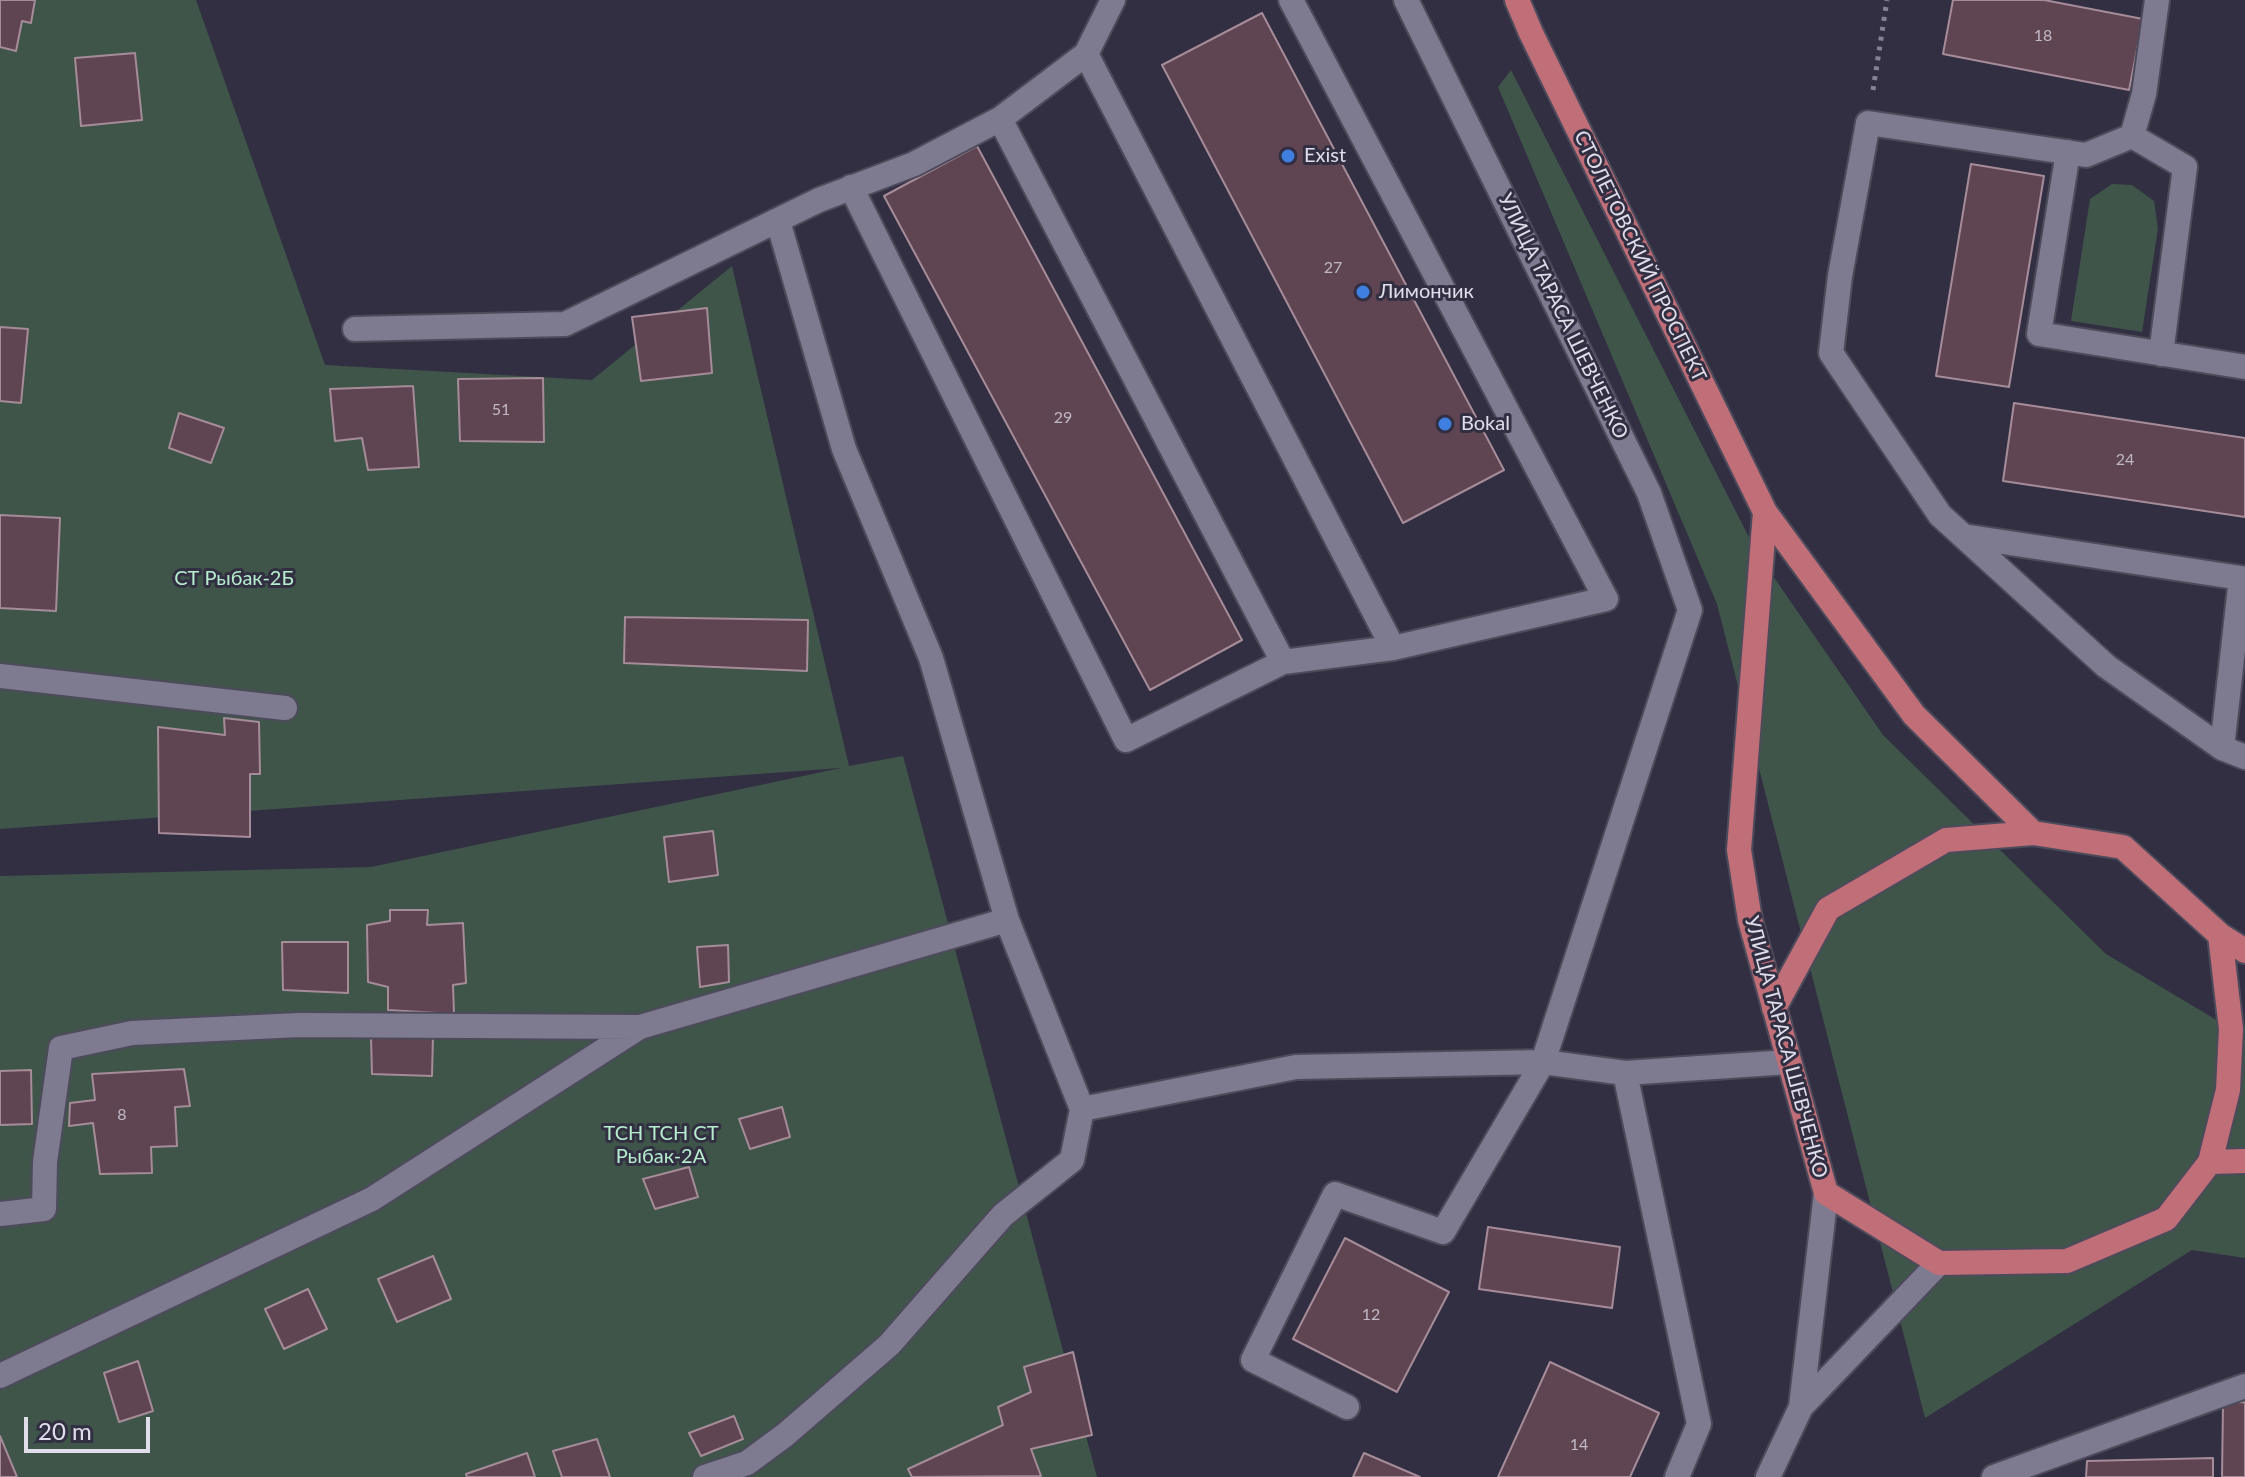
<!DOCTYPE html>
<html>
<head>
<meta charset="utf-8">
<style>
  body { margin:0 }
  #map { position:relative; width:2245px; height:1477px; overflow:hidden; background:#322f42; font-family:Lato,sans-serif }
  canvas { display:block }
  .scale { position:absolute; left:24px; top:1417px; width:126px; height:36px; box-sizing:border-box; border:4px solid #e0deeb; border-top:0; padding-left:10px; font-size:24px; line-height:28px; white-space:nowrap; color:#e0deeb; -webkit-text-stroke:6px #322f42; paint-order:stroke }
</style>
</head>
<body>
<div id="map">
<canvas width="2245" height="1477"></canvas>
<div class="scale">20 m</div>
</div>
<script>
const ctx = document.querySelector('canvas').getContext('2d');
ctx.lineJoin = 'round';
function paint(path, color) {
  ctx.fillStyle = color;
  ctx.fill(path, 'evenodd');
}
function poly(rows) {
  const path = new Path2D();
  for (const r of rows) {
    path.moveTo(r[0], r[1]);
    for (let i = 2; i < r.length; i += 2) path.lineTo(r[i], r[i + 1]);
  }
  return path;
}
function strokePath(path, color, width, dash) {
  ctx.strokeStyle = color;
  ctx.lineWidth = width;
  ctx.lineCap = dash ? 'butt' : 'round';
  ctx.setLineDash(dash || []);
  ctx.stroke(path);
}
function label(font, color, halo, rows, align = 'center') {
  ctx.font = font + ' Lato,sans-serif';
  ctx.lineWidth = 6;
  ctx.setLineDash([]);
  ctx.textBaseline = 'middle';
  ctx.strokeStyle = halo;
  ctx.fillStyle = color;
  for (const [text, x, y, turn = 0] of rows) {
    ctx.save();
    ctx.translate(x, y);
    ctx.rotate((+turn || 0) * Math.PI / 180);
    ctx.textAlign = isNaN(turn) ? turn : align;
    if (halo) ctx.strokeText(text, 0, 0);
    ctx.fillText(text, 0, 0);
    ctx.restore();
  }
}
const green = poly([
  [0,0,196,0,325,365,592,380,732,266,849,766,903,756,1097,1477,0,1477,0,876,371,867,841,768,0,829],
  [1511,70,1757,553,1883,735,2106,954,2245,1037,2245,1258,2192,1250,1925,1418,1717,604,1498,87],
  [2112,184,2132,185,2154,201,2158,229,2142,332,2071,321,2090,199]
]);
const building = poly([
  [0,0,35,0,31,23,22,21,16,51,0,47,0,0],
  [1953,0,2044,0,2143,19,2129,90,1943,54,1953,0],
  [1262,13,1504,470,1403,523,1162,65,1262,13],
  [135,53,142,120,81,126,75,58,135,53],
  [977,146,1242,640,1150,690,884,196,977,146],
  [1971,164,2044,176,2009,387,1936,376,1971,164],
  [707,308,712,373,641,381,632,317,707,308],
  [0,327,28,329,21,403,0,401,0,327],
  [543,378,544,442,460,441,458,379,543,378],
  [413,386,419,467,368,470,362,438,335,441,330,389,413,386],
  [2014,403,2245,438,2245,517,2003,481,2014,403],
  [179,413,224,428,211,463,169,448,179,413],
  [0,515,60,518,56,611,0,608,0,515],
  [625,617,808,620,807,671,624,663,625,617],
  [224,718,259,722,260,774,250,774,250,837,159,833,158,727,225,735,224,718],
  [713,831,718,875,669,882,664,837,713,831],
  [390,910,428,910,427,925,463,923,466,983,453,985,454,1014,388,1010,388,987,368,982,367,925,390,921,390,910],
  [282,942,348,942,348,993,283,990,282,942],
  [728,945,729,982,700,987,697,947,728,945],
  [433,1036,432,1076,372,1074,371,1037,433,1036],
  [184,1069,190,1106,175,1107,177,1146,151,1147,152,1173,100,1174,93,1123,69,1126,70,1103,95,1100,92,1074,184,1069],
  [31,1070,32,1124,0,1125,0,1071,31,1070],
  [782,1107,790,1137,750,1149,739,1119,782,1107],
  [689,1167,698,1197,655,1209,643,1179,689,1167],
  [1488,1227,1620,1247,1612,1308,1479,1289,1488,1227],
  [1345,1238,1449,1292,1397,1392,1293,1339,1345,1238],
  [433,1256,451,1299,397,1322,378,1279,433,1256],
  [308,1289,327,1329,284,1349,265,1309,308,1289],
  [1073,1352,1092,1435,1031,1449,1041,1476,912,1477,908,1469,1003,1425,998,1407,1031,1392,1024,1367,1073,1352],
  [138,1361,153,1411,119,1422,104,1373,138,1361],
  [1550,1362,1659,1413,1630,1477,1498,1477,1550,1362],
  [2245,1402,2245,1477,2222,1477,2223,1403,2245,1402],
  [734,1416,743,1439,701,1456,689,1433,734,1416],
  [0,1436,17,1477,0,1477,0,1436],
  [597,1439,610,1477,562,1477,553,1451,597,1439],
  [527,1453,535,1477,467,1477,466,1474,527,1453],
  [1364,1453,1420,1477,1353,1477,1364,1453],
  [2213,1458,2213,1477,2086,1477,2087,1461,2213,1458]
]);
const path = poly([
  [1873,90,1887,0]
]);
const minor = poly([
  [2157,0,2144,94,2132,136,2086,155,1868,123,1840,276,1831,353,1940,515,2106,666,2222,748,2245,757],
  [1086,54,1393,648,1606,599,1291,0],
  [2132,136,2185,167,2161,354],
  [2068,152,2039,334,2245,367],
  [851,187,1126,740,1283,662,1000,119],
  [355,329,565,324,819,200,914,164,1000,119,1086,54,1113,0],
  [1963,536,2241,578,2222,748],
  [1283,662,1393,648],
  [0,676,285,708],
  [1082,1109,1296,1067,1543,1062,1625,1073],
  [0,1214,44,1209,45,1162,61,1048,132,1033,299,1025,640,1027],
  [0,1376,372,1199,640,1027,1007,920],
  [1347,1407,1253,1360,1335,1194,1443,1232,1543,1062,1690,610,1649,493,1406,0],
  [1801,1407,1939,1263],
  [705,1477,747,1463,785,1435,889,1345,1003,1215,1072,1160,1082,1109,1007,920,931,658,844,449,778,221],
  [1677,1477,1699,1424,1625,1073,1789,1062],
  [1768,1477,1801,1407,1826,1193],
  [1994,1477,2245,1386]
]);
const major = poly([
  [1517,0,1531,33,1765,512,1914,715,2033,833],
  [1765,512,1739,850,1750,920,1826,1193,1939,1263,2067,1261,2166,1219,2210,1162,2245,1161],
  [1774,1008,1828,909,1946,840,2033,833,2123,847,2220,935,2245,951],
  [2210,1162,2228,1090,2231,1029,2220,935]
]);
const markers = [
  [1288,156,8,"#3f7fe0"],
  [1363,292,8,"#3f7fe0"],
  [1445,424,8,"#3f7fe0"]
];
const numberNames = [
  ["18",2043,36],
  ["27",1333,268],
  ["51",501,410],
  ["29",1063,418],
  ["24",2125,460],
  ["8",122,1115],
  ["12",1371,1315],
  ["14",1579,1445]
];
const poiNames = [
  ["Exist",1304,156],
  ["Лимончик",1379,292],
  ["Bokal",1461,424]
];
const streetNames = [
  ["СТОЛЕТОВСКИЙ ПРОСПЕКТ",1640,256,64],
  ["УЛИЦА ТАРАСА ШЕВЧЕНКО",1563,316,64],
  ["УЛИЦА ТАРАСА ШЕВЧЕНКО",1786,1047,75]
];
const parkNames = [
  ["СТ Рыбак-2Б",234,579],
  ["ТСН ТСН СТ",661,1134],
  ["Рыбак-2А",661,1157]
];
paint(green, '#3f5549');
paint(building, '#5f4452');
strokePath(building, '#a58c98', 2);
strokePath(minor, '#4d4b5b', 28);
strokePath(major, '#4d4b5b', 28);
strokePath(path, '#858393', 5, [4, 6]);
strokePath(minor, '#7e7b91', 24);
strokePath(major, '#c06e77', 24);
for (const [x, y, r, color] of markers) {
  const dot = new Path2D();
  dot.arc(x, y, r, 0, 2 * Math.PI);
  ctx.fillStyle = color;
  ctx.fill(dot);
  strokePath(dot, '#322f42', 3);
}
label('16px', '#c0b8c5', null, numberNames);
label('20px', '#e0deeb', '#322f42', poiNames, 'left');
label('20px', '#e0deeb', '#322f42', streetNames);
label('20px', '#b5edcd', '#322f42', parkNames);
</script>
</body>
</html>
